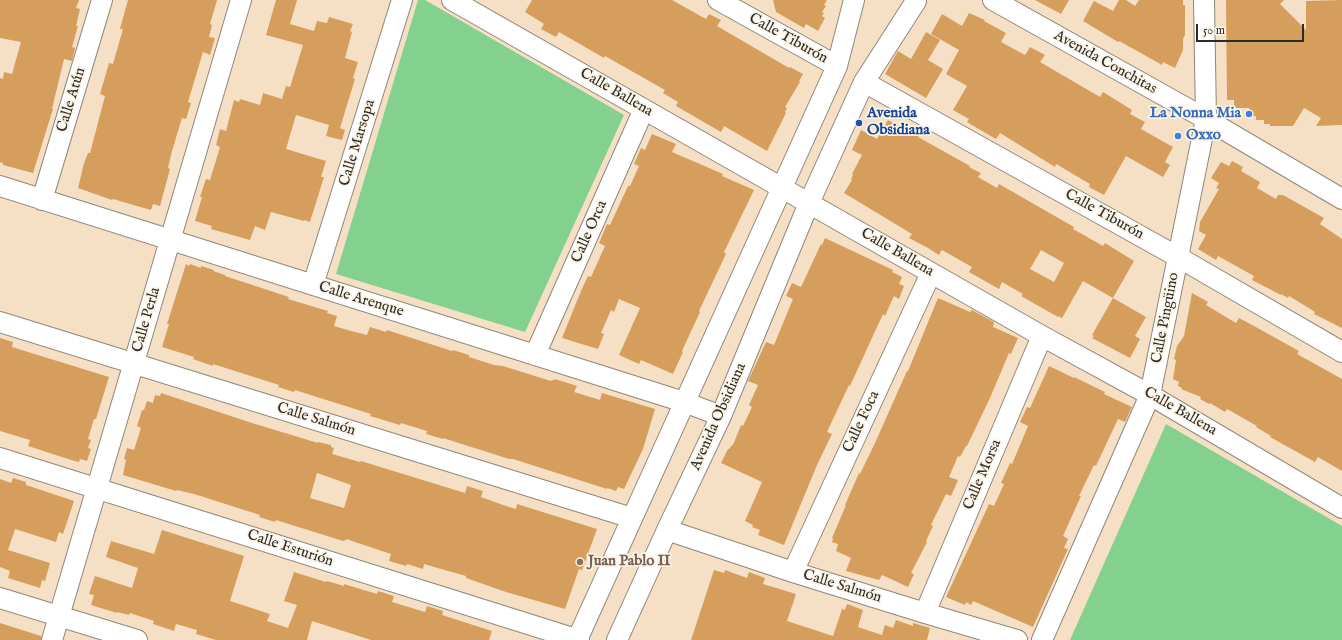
<!DOCTYPE html>
<html>
<head>
<meta charset="utf-8">
<style>
  body { margin:0 }
  #map { position:relative; width:1342px; height:640px; overflow:hidden; background:#f6e0c5; font-family:"IM FELL English",serif }
  canvas { display:block }
  .scale { position:absolute; left:1196px; top:24px; width:108px; height:18px; box-sizing:border-box; border:2px solid #2b2b2b; border-top:0; padding-left:5px; font-size:12px; line-height:14px; white-space:nowrap; color:#2b2b2b; -webkit-text-stroke:3px #fcf5e5; paint-order:stroke }
</style>
</head>
<body>
<div id="map">
<canvas width="1342" height="640"></canvas>
<div class="scale">50 m</div>
</div>
<script>
const ctx = document.querySelector('canvas').getContext('2d');
ctx.lineJoin = 'round';
function paint(path, color) {
  ctx.fillStyle = color;
  ctx.fill(path, 'evenodd');
}
function poly(rows) {
  const path = new Path2D();
  for (const r of rows) {
    path.moveTo(r[0], r[1]);
    for (let i = 2; i < r.length; i += 2) path.lineTo(r[i], r[i + 1]);
  }
  return path;
}
function strokePath(path, color, width, dash) {
  ctx.strokeStyle = color;
  ctx.lineWidth = width;
  ctx.lineCap = dash ? 'butt' : 'round';
  ctx.setLineDash(dash || []);
  ctx.stroke(path);
}
function label(font, color, halo, rows, align = 'center') {
  ctx.font = font + ' "IM FELL English",serif';
  ctx.lineWidth = 3.5;
  ctx.setLineDash([]);
  ctx.textBaseline = 'middle';
  ctx.strokeStyle = halo;
  ctx.fillStyle = color;
  for (const [text, x, y, turn = 0] of rows) {
    ctx.save();
    ctx.translate(x, y);
    ctx.rotate((+turn || 0) * Math.PI / 180);
    ctx.textAlign = isNaN(turn) ? turn : align;
    if (halo) ctx.strokeText(text, 0, 0);
    ctx.fillText(text, 0, 0);
    ctx.restore();
  }
}
const green = poly([
  [418,0,425,0,624,115,525,332,336,274],
  [1166,424,1342,526,1342,640,1070,640]
]);
const building = poly([
  [0,0,79,0,76,8,80,9,76,26,78,26,72,47,75,48,72,61,64,59,52,109,53,109,33,173,3,165,3,163,0,162,0,78,3,79,4,72,12,74,21,42,0,38],
  [128,0,217,0,210,24,212,25,209,37,215,38,210,55,203,52,188,102,191,103,186,119,182,118,172,151,168,168,170,169,160,206,153,204,151,210,113,199,112,200,78,188,84,163,88,153,90,153,105,96,100,94,109,63,113,64,123,29,120,29],
  [276,0,297,0,290,24,314,31,317,21,327,23,329,17,353,24,350,31,352,32,345,58,358,62,353,78,355,79,340,128,345,130,342,140,326,136,329,125,296,115,286,149,326,161,321,177,324,177,310,222,304,220,304,221,271,212,265,230,255,226,250,240,211,229,212,226,195,221,202,197,200,197,206,179,210,180,220,147,216,145,220,129,226,131,234,100,239,102,240,99,260,105,263,93,282,99,286,86,290,87,303,45,266,35],
  [532,0,672,0,706,19,709,14,721,20,717,26,789,68,790,67,803,74,799,81,800,82,785,107,787,108,785,112,786,113,767,151,724,126,721,132,676,106,678,102,663,93,665,90,605,56,604,58,559,32,556,37,541,29,544,24,525,12],
  [773,0,827,0,824,5,826,6,822,12,824,13,822,16,825,18,818,31,806,24,804,28,776,12],
  [1035,0,1069,0,1061,14],
  [1119,0,1126,0,1135,6,1139,0,1183,0,1183,5,1185,5,1185,35,1183,39,1183,50,1175,68,1163,62,1162,65,1139,52,1119,41,1118,42,1083,21,1094,1,1113,11],
  [1226,0,1284,0,1280,4,1306,30,1306,1,1342,0,1342,125,1316,126,1321,118,1304,108,1293,126,1270,126,1270,124,1264,124,1264,120,1256,120,1256,116,1251,116,1251,115,1249,115,1249,108,1236,108,1236,107,1234,107,1234,100,1227,100],
  [969,13,985,20,984,21,1006,33,1001,42,1025,55,1030,47,1045,55,1040,62,1100,97,1103,92,1132,110,1130,114,1145,122,1141,129,1173,147,1165,162,1170,165,1163,177,1126,156,1104,195,1089,187,1090,184,1056,164,1055,167,1000,133,996,139,970,124,967,122,969,119,953,110,967,86,946,74,959,50,931,34,942,14,962,26],
  [926,32,940,40,928,60,943,69,926,98,885,74,898,51,911,59],
  [888,120,902,128,903,126,919,136,918,137,970,166,969,167,981,173,978,177,997,188,999,184,1074,227,1073,229,1103,246,1105,243,1134,261,1113,298,1083,281,1062,318,1058,316,1058,317,1021,296,1023,294,1002,282,999,289,969,272,972,267,942,250,939,255,928,248,909,238,912,234,844,193,852,180,851,179,853,175,852,174,862,155,852,150,861,130,877,139],
  [1041,250,1064,263,1054,282,1030,269],
  [652,134,676,144,672,152,723,174,722,176,754,190,724,252,726,254,699,311,700,312,682,351,683,352,673,374,641,360,639,364,619,355,640,308,619,299,614,312,611,310,601,333,604,334,598,349,562,338,581,291,588,276,591,277,605,246,599,243,607,224,610,225,628,186,630,186,639,166,634,164,641,148,645,150],
  [1232,161,1243,167,1241,171,1260,182,1257,188,1276,199,1278,195,1283,195,1324,218,1320,224,1342,239,1342,328,1314,314,1315,312,1312,310,1289,296,1288,298,1281,294,1281,295,1252,280,1254,276,1218,256,1216,260,1198,249,1206,235,1199,231,1200,222,1219,189,1216,188,1219,183,1211,178,1221,162,1229,166],
  [825,238,893,270,892,272,902,277,899,284,904,286,899,299,894,296,885,316,883,314,850,386,849,385,827,432,832,434,817,465,784,545,758,535,760,530,752,527,753,525,745,521,762,482,721,463,728,449,729,449,732,445,733,445,741,425,743,426,752,407,749,405,758,385,748,381,766,342,774,345,793,299,786,296,792,283,801,287,821,244,822,245],
  [186,264,189,266,190,264,201,268,201,266,214,270,213,271,225,275,225,276,289,297,288,299,328,311,327,313,337,316,334,326,351,331,367,335,370,327,386,332,387,330,452,351,453,350,469,355,469,357,494,365,503,366,551,381,552,380,555,380,555,379,577,386,574,392,600,400,602,393,655,409,643,449,624,489,618,487,616,491,607,488,607,489,513,459,509,459,443,438,443,439,426,434,427,431,401,423,400,425,370,416,371,414,320,398,295,390,294,392,278,387,279,385,213,364,213,366,193,359,194,357,162,347,169,324,167,324],
  [1192,293,1208,302,1206,305,1236,323,1239,318,1254,326,1299,351,1297,354,1342,379,1342,471,1318,457,1315,462,1270,437,1271,436,1256,427,1257,426,1227,409,1225,412,1210,403,1209,404,1200,399,1201,397,1181,389,1182,388,1178,386,1179,382,1173,379,1176,360,1174,359,1177,346,1184,336],
  [938,298,970,312,972,310,994,322,993,327,1018,338,1011,354,1009,353,990,398,967,446,966,446,960,457,958,456,949,477,958,480,951,496,946,494,931,525,933,526,926,541,927,542,911,573,914,574,908,587,882,575,879,580,846,571,851,558,836,551,838,544,832,542,833,539,832,538,846,505,845,505,859,473,860,474,875,443,907,371,908,371],
  [1113,298,1146,317,1135,336,1140,339,1130,358,1092,338,1094,336,1092,335],
  [0,338,13,342,12,347,109,377,96,419,94,419,88,439,91,440,88,448,91,449,87,461,80,459,79,462,71,460,28,446,30,440,0,431],
  [1049,366,1074,378,1074,377,1105,392,1104,394,1132,407,1125,422,1118,419,1096,466,1094,465,1079,496,1081,496,1063,536,1068,539,1064,548,1068,549,1033,627,973,601,971,605,966,602,965,605,946,597,989,504,994,506,1004,484,1001,483,1010,463,1012,464,1028,426,1020,422,1027,407,1030,408],
  [161,393,252,423,318,443,318,442,331,445,331,447,334,448,332,454,360,462,361,461,465,493,467,486,483,491,481,497,506,506,516,509,517,504,597,529,582,570,579,569,565,609,506,592,466,578,466,576,441,569,424,564,423,569,407,564,406,566,389,561,391,554,349,540,348,539,343,541,276,520,275,522,259,517,260,515,194,494,177,490,176,491,123,475,126,460,124,459,127,448,134,450,141,428,137,426,142,410,144,410,147,401,153,403,155,395,160,396],
  [317,473,351,485,344,508,310,498],
  [13,478,26,482,26,485,74,501,63,534,59,532,56,542,15,529,8,550,50,563,45,581,42,580,40,588,8,578,10,571,0,567,0,479,11,483],
  [162,530,244,556,230,601,270,614,267,621,288,628,297,605,284,601,294,572,326,582,327,581,344,586,344,584,377,594,378,591,394,596,392,602,425,612,427,606,443,611,442,615,492,631,489,640,371,640,312,621,307,640,216,640,196,634,197,630,176,624,174,631,153,624,154,621,130,613,129,615,117,612,117,613,91,605,94,595,89,594,95,576,132,588,138,568,106,557,111,541,154,554],
  [714,570,724,573,725,570,747,578,749,572,765,578,763,584,796,594,787,621,833,636,842,609,845,610,847,604,863,610,858,627,882,635,885,625,893,628,896,620,913,626,913,623,930,628,927,640,691,640],
  [0,623,41,636,41,640,0,640]
]);
const minor = poly([
  [452,0,1042,336,1150,395,1342,508],
  [718,0,837,66],
  [993,0,1206,119,1342,199],
  [864,82,1178,257,1342,352],
  [0,186,684,402,721,416],
  [42,200,102,0],
  [313,285,402,0],
  [0,322,632,518],
  [535,355,644,109],
  [0,458,579,640],
  [667,530,793,572,925,613,1017,640],
  [793,572,931,273],
  [0,598,137,640],
  [925,613,1042,336],
  [52,640,241,0],
  [577,640,837,66,854,0],
  [617,640,667,530,721,416,809,203,864,82,916,1],
  [1042,640,1150,395,1206,119,1204,0]
]);
const markers = [
  [1249,114,4,"#3f7fe0"],
  [859,123,4,"#1a4fb4"],
  [1178,136,4,"#3f7fe0"],
  [580,562,4,"#8d6e63"]
];
const streetNames = [
  ["Calle Tiburón",788,39,29],
  ["Avenida Conchitas",1105,63,29],
  ["Calle Ballena",616,93,30],
  ["Calle Atún",72,100,-73],
  ["Calle Marsopa",358,143,-73],
  ["Calle Tiburón",1104,215,29],
  ["Calle Orca",590,232,-66],
  ["Calle Ballena",897,253,30],
  ["Calle Arenque",361,300,17],
  ["Calle Pingüino",1166,318,-79],
  ["Calle Perla",147,320,-74],
  ["Calle Ballena",1180,412,30],
  ["Avenida Obsidiana",719,417,-66],
  ["Calle Salmón",316,420,17],
  ["Calle Foca",862,422,-65],
  ["Calle Morsa",983,475,-67],
  ["Calle Esturión",290,549,18],
  ["Calle Salmón",842,587,17]
];
const transitNames = [
  ["Avenida",867,114],
  ["Obsidiana",867,131]
];
const shopNames = [
  ["La Nonna Mia",1241,114],
  ["Oxxo",1186,136,"left"]
];
const educationNames = [
  ["Juan Pablo II",588,562]
];
paint(green, '#84d08e');
paint(building, '#d59e5d');
strokePath(minor, '#908678', 22);
strokePath(minor, '#fff', 20);
for (const [x, y, r, color] of markers) {
  const dot = new Path2D();
  dot.arc(x, y, r, 0, 2 * Math.PI);
  ctx.fillStyle = color;
  ctx.fill(dot);
  strokePath(dot, '#fcf5e5', 1.5);
}
label('15px', '#2b2b2b', '#fcf5e5', streetNames);
label('bold 15px', '#164399', '#fcf5e5', transitNames, 'left');
label('bold 15px', '#366cbe', '#fcf5e5', shopNames, 'right');
label('bold 15px', '#785e54', '#fcf5e5', educationNames, 'left');
</script>
</body>
</html>
